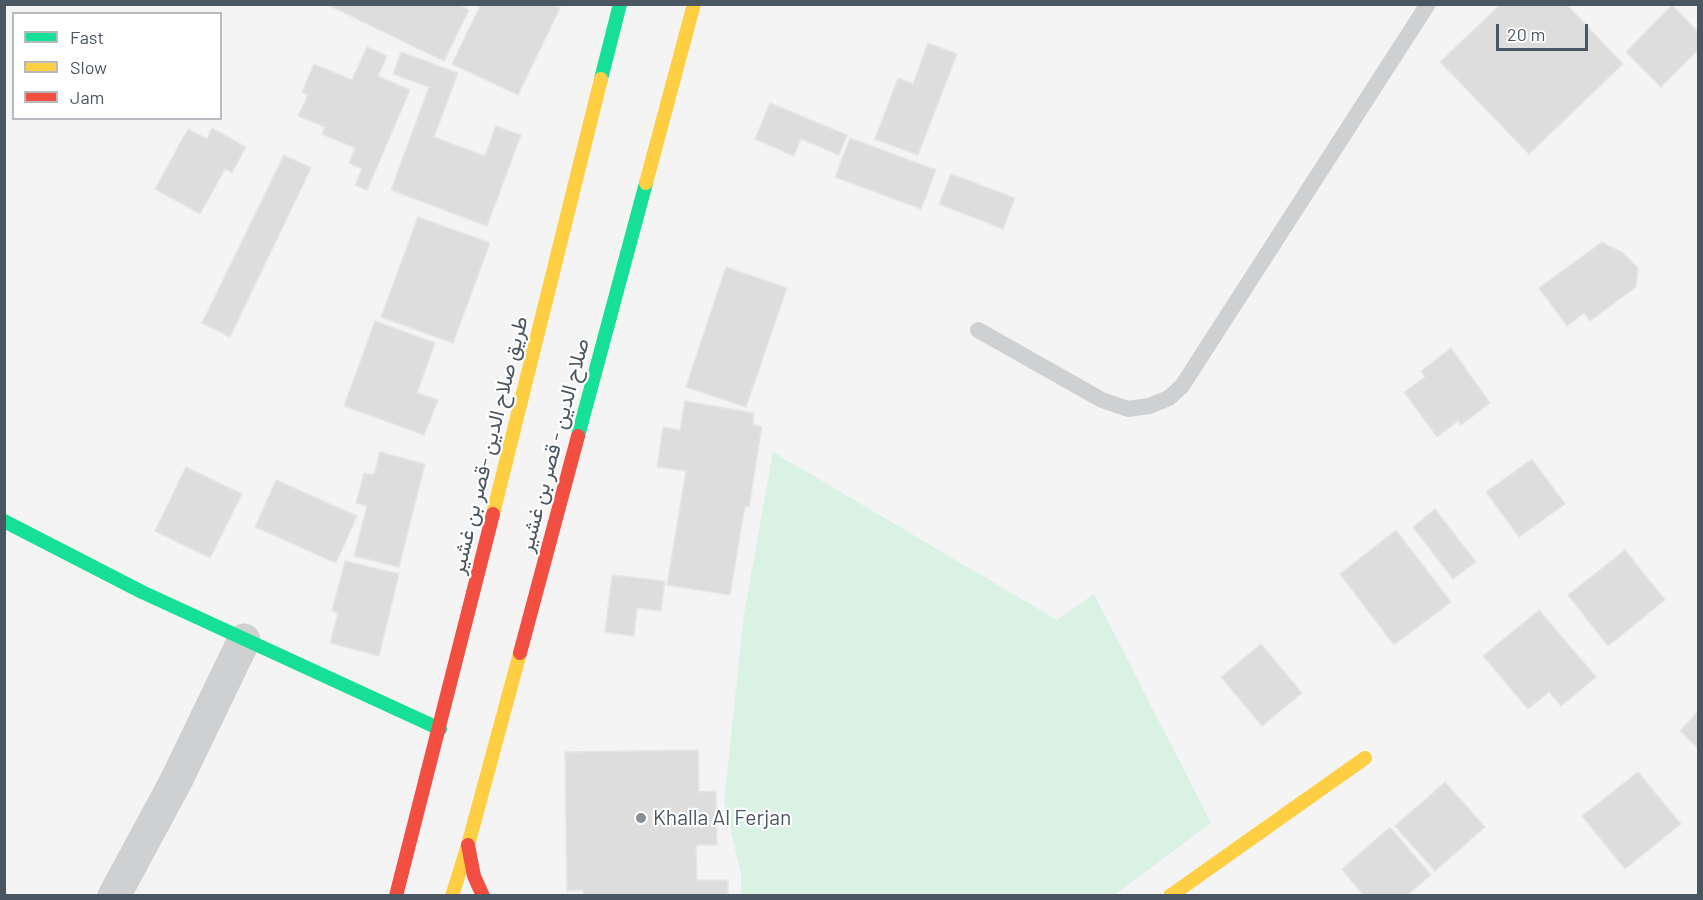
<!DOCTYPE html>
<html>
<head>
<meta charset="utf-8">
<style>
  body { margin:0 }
  #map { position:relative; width:1703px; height:900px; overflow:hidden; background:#f4f4f4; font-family:Barlow,sans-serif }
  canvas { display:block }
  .frame { position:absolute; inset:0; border:6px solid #4a5661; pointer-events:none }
  .legend { position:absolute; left:12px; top:12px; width:210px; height:108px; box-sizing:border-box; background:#fff; border:2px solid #b7bbc0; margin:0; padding:8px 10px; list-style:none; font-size:18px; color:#4a5661 }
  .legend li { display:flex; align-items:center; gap:12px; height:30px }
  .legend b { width:30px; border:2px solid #b7bbc0 }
  .scale { position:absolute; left:1496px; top:24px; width:92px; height:27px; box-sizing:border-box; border:3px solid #4a5661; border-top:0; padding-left:8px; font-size:18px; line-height:21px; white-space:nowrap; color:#4a5661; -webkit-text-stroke:4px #fff; paint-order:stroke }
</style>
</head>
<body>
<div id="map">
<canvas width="1703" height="900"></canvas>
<div class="frame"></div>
<ul class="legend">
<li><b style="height:8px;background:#16e098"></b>Fast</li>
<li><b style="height:8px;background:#ffcf43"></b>Slow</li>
<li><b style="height:8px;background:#f24e42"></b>Jam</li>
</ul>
<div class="scale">20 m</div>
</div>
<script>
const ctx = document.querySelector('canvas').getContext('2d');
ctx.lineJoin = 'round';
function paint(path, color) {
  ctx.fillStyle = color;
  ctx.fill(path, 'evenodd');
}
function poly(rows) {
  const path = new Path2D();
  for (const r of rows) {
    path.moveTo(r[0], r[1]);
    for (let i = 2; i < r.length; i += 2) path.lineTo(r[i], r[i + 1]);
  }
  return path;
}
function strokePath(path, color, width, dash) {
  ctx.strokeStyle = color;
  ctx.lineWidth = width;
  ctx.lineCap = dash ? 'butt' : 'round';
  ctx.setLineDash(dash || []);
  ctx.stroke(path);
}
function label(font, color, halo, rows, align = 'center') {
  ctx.font = font + ' Barlow,Vazirmatn,sans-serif';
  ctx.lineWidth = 4.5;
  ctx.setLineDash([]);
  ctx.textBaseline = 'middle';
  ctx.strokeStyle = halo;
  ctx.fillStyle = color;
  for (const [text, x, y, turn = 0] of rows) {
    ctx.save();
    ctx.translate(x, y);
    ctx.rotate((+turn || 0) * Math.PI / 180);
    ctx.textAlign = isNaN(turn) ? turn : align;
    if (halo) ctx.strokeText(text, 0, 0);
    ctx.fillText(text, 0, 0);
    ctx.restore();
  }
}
const green = poly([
  [773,452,1057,620,1094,594,1211,823,1114,895,741,895,741,874,724,802,744,614]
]);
const building = poly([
  [326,4,458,4,469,10,444,61,326,4],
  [481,4,552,4,560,8,518,95,452,64,481,4],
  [1501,4,1566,4,1623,64,1529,154,1440,62,1501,4],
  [1672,5,1698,32,1698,50,1661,87,1626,52,1672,5],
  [928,43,957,54,918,155,875,139,898,78,913,84,928,43],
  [367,47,387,56,378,76,410,90,367,190,355,185,362,169,349,163,355,148,322,134,325,127,298,116,308,95,302,92,314,64,352,80,367,47],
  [401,52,458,73,434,137,485,156,496,126,521,135,487,226,391,190,429,87,393,74,401,52],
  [770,103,847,135,839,155,801,139,794,156,755,139,770,103],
  [212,128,246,147,232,173,225,169,200,214,155,189,188,129,207,139,212,128],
  [850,138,936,170,921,209,835,177,850,138],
  [284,155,311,168,230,337,202,323,284,155],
  [951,174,1015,198,1003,229,939,204,951,174],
  [418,217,490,243,453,343,381,317,418,217],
  [1602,242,1623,253,1638,268,1636,287,1590,321,1584,313,1567,326,1539,288,1602,242],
  [726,267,787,288,746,407,686,387,726,267],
  [375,321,435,343,417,393,438,400,424,435,344,406,375,321],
  [1451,348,1490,403,1461,425,1458,421,1437,437,1404,392,1425,377,1421,371,1451,348],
  [685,401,754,413,753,425,762,426,749,507,745,506,730,595,667,585,686,471,657,467,663,427,680,430,685,401],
  [380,452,425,464,399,567,354,556,367,506,356,503,364,473,374,475,380,452],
  [1532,459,1565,504,1519,537,1486,492,1532,459],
  [186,467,242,494,210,558,155,531,186,467],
  [276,480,357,516,336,563,255,527,276,480],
  [1435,509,1476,562,1453,579,1413,527,1435,509],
  [1396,530,1451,602,1394,645,1340,574,1396,530],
  [1625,550,1665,600,1608,646,1568,595,1625,550],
  [345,561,399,574,379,656,330,643,338,613,332,611,345,561],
  [612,575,665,581,661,611,637,608,634,636,605,632,612,575],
  [1539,610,1596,677,1561,706,1549,692,1528,709,1483,656,1539,610],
  [1261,644,1302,693,1262,726,1221,677,1261,644],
  [1698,711,1698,748,1680,731,1698,711],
  [698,750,699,792,716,791,717,845,696,845,697,880,728,880,728,896,583,896,583,890,567,891,565,752,698,750],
  [1638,772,1681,824,1625,869,1582,816,1638,772],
  [1445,782,1485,827,1435,871,1395,826,1445,782],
  [1390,827,1431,875,1406,896,1364,896,1342,869,1390,827]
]);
const lane = poly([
  [978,330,1102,400,1128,409,1149,406,1169,398,1182,386,1428,4]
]);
const street = poly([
  [114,896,176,781,244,640]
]);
const fast = poly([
  [601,79,620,4],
  [578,436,646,183],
  [4,521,142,592,440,729]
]);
const slow = poly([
  [646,183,694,4],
  [493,514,601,79],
  [452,896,468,845,520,653],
  [1170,896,1365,758]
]);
const jam = poly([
  [520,653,578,436],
  [468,845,474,876,483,896],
  [396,896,493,514]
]);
const markers = [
  [641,818,6,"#868d94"]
];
const streetNames = [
  ["طريق صلاح الدين -قصر بن غشير",489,445,-76],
  ["صلاح الدين - قصر بن غشير",554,445,-75]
];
const poiNames = [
  ["Khalla Al Ferjan",653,818]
];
paint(green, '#d9f2e3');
paint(building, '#ddddde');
strokePath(building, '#e5e6e7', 1.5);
strokePath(lane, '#ced0d2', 16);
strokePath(street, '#ced0d2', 33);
strokePath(fast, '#16e098', 14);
strokePath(slow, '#ffcf43', 14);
strokePath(jam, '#f24e42', 14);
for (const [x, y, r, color] of markers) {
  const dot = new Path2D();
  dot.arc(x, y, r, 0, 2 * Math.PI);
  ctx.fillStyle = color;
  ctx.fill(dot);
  strokePath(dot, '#fff', 2);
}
label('21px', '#4a5661', '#fff', streetNames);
label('21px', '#4a5661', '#fff', poiNames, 'left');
</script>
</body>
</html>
